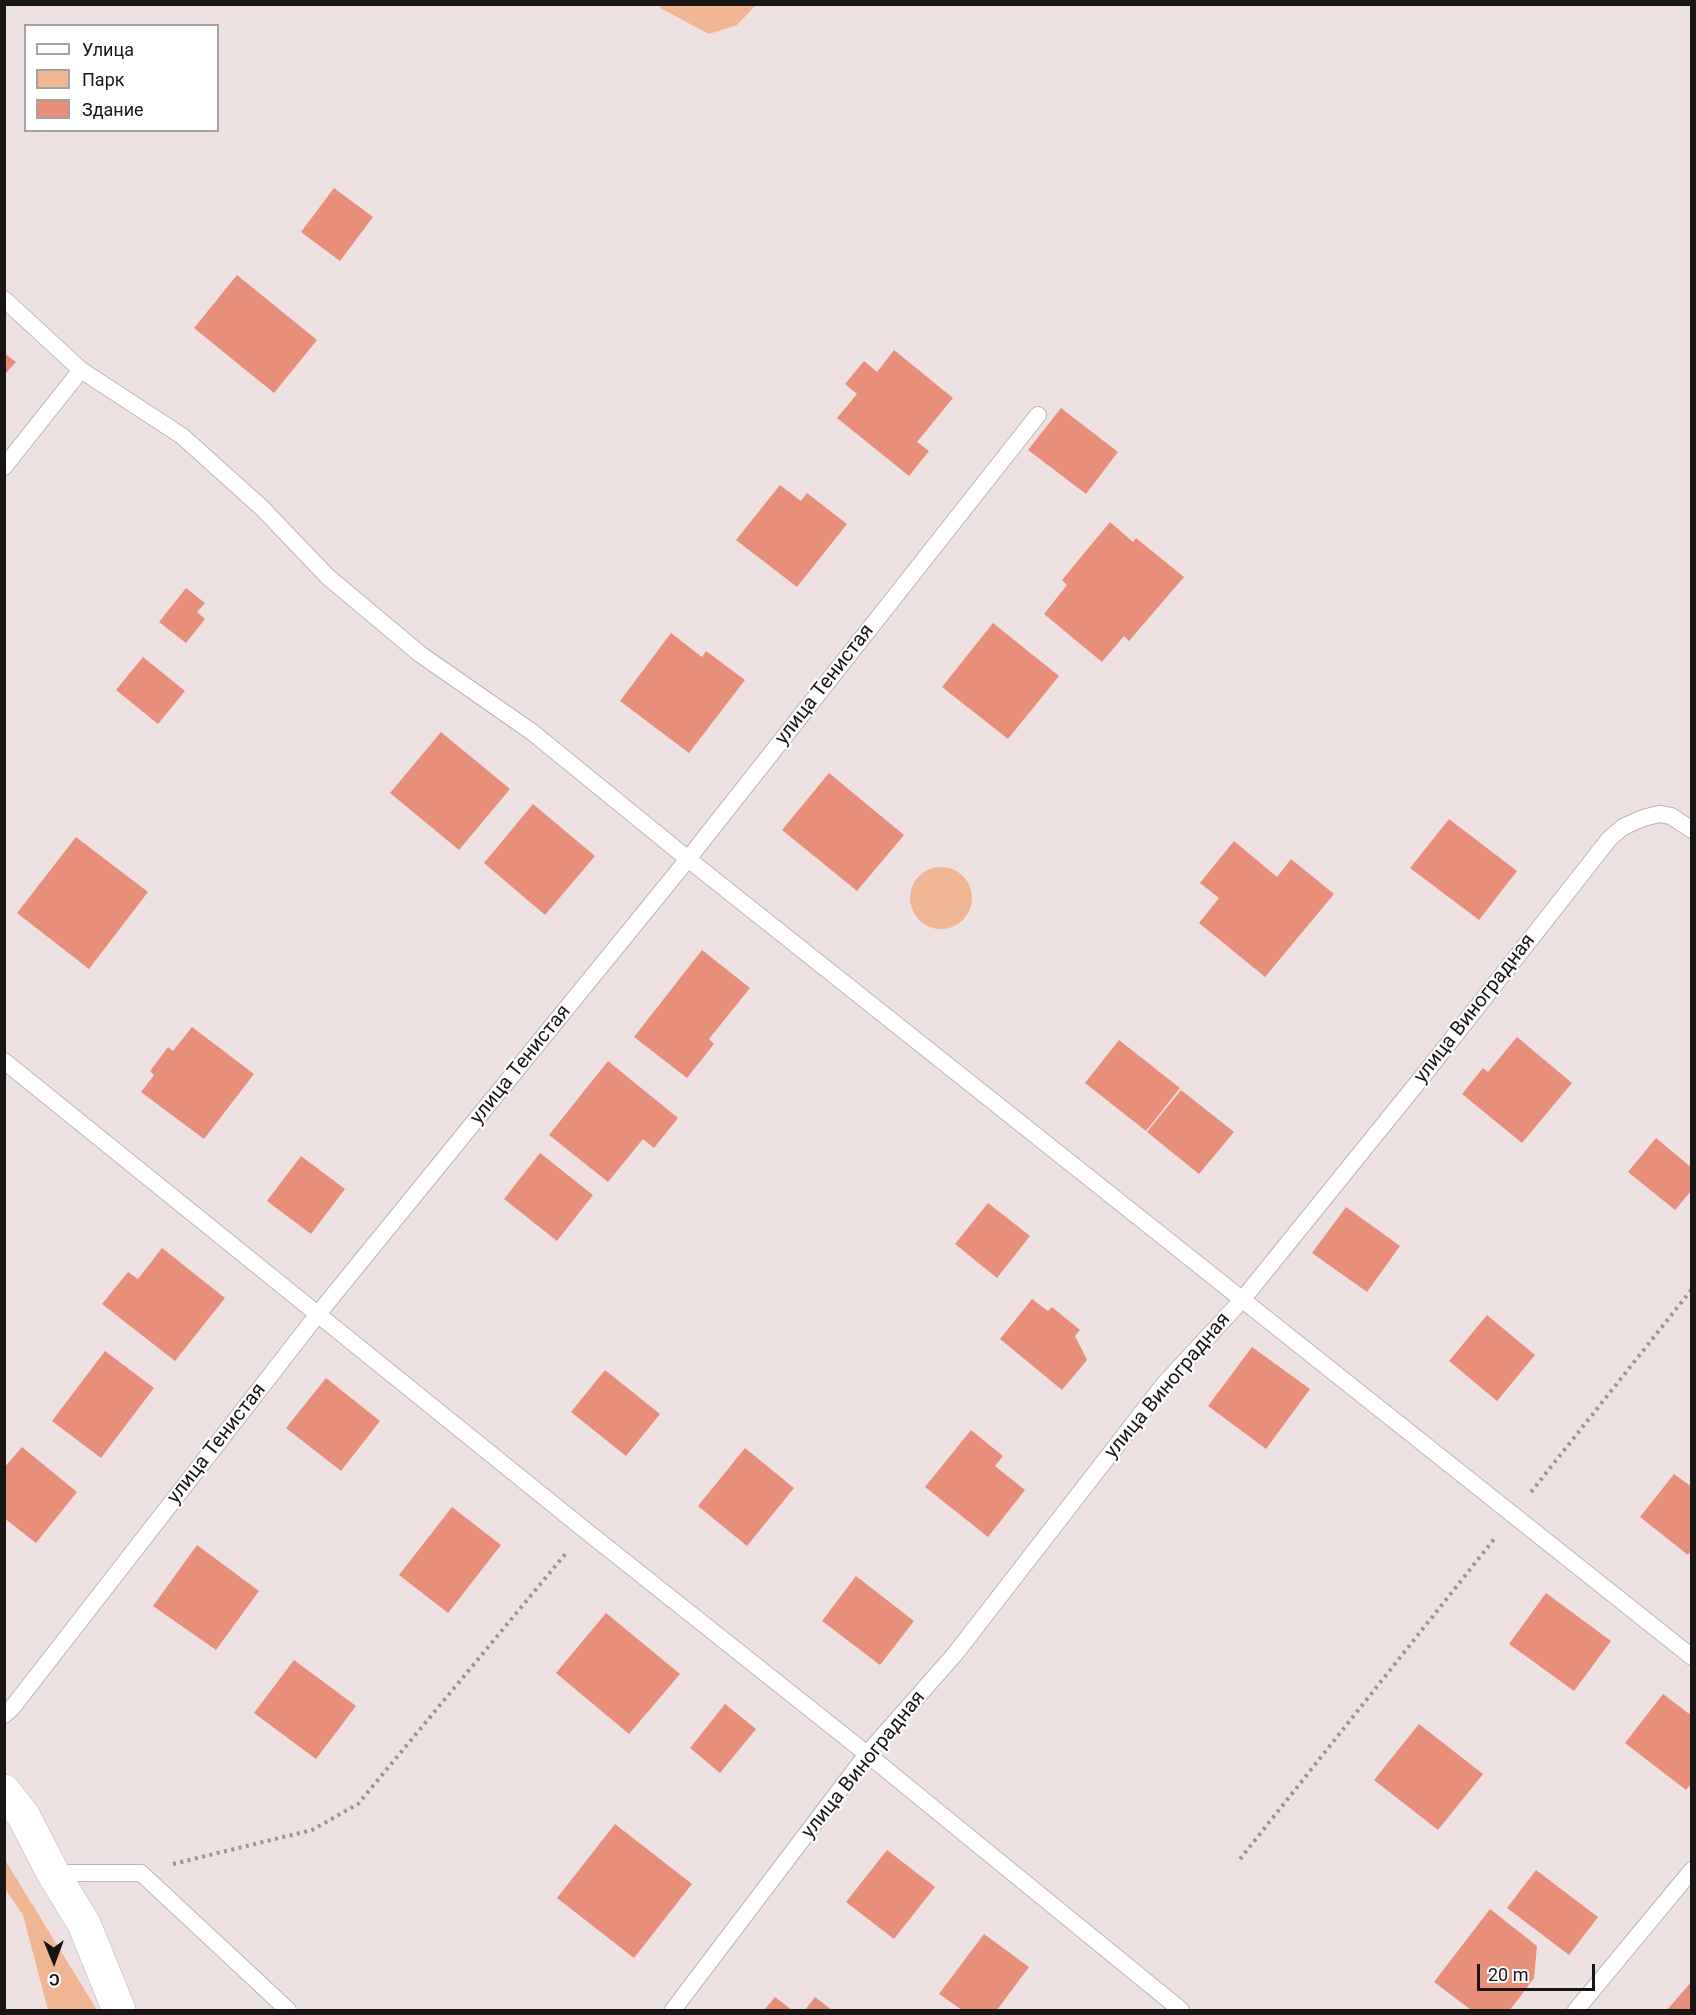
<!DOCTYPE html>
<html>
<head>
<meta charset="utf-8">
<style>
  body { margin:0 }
  #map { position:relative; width:1696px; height:2015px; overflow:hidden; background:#eee1e2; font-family:Roboto,sans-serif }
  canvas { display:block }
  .frame { position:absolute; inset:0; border:6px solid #191515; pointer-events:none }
  .legend { position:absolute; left:24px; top:24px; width:195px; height:108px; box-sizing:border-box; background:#fff; border:2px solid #a3a1a1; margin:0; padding:8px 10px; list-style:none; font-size:18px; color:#191515 }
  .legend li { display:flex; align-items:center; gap:12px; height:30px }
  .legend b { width:30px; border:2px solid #a3a1a1 }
  .north { position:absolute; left:24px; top:1931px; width:60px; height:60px; -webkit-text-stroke:4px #fff; paint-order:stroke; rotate:179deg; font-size:16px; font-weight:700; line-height:24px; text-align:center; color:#191515 }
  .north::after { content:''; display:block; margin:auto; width:21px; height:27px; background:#191515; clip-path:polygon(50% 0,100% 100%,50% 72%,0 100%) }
  .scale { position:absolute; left:1477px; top:1964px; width:118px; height:27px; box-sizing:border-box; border:3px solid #191515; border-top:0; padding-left:8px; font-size:18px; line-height:21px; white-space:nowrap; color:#191515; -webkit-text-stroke:4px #fff; paint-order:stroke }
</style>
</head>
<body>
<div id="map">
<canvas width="1696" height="2015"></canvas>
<div class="frame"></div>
<ul class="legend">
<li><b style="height:8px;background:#fff"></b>Улица</li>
<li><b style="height:16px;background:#f0b694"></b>Парк</li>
<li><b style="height:16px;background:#e88f7c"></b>Здание</li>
</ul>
<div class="north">С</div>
<div class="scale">20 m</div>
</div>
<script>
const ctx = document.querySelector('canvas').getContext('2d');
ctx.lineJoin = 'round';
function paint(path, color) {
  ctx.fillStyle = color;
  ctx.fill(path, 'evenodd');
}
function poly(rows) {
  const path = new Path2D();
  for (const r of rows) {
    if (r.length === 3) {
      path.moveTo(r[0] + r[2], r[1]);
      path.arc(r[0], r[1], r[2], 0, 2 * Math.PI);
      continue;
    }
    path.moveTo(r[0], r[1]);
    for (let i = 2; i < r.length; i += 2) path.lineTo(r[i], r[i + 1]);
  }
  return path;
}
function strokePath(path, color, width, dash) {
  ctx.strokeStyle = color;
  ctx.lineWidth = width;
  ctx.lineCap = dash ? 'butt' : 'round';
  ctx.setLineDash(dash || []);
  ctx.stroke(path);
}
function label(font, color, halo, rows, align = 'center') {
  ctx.font = font + ' Roboto,sans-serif';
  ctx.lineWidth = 4.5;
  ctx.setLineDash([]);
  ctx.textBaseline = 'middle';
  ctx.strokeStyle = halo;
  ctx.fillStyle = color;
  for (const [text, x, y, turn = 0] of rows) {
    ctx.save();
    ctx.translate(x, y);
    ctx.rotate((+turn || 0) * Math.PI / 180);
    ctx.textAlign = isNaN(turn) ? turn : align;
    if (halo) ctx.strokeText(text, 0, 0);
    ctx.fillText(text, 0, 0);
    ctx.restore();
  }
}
const green = poly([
  [662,4,754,4,755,6,737,25,709,34,660,8],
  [941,898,31],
  [4,1860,5,1860,97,2010,48,2010,23,1915,5,1889]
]);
const building = poly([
  [334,188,373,217,340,261,301,232],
  [237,275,317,340,274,393,194,328],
  [894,350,953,398,917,442,929,451,909,476,837,418,857,394,845,384,864,361,877,372],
  [4,353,16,362,4,375],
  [1061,408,1118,452,1086,494,1028,450],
  [780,485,801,501,807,493,847,524,797,587,736,540],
  [1110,522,1133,542,1136,538,1184,577,1129,641,1124,636,1102,662,1044,614,1067,585,1062,580],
  [186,588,205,603,197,612,205,619,186,643,159,622],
  [993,623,1059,676,1008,739,942,687],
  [671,633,702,657,706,651,745,680,689,753,620,701],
  [143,657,185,691,158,724,116,690],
  [441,732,510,789,459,850,390,793],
  [829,773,904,835,857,891,782,830],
  [533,804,595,856,545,915,484,863],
  [1449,819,1517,871,1479,920,1410,868],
  [76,837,148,892,89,969,17,913],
  [1234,841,1277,877,1291,859,1334,894,1265,977,1199,923,1219,898,1200,883],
  [702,950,750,988,709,1039,714,1044,687,1078,634,1037],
  [192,1027,254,1074,204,1139,141,1092,154,1075,150,1071,168,1047,173,1051],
  [1517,1037,1572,1083,1522,1143,1462,1094,1483,1068,1488,1072],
  [1119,1040,1180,1088,1146,1131,1085,1083],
  [608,1061,678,1118,654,1148,643,1139,608,1182,549,1135],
  [1181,1090,1234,1132,1199,1174,1147,1132],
  [1656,1138,1692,1168,1692,1190,1675,1210,1628,1172],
  [540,1153,593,1195,557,1241,504,1199],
  [301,1156,345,1189,311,1234,267,1201],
  [988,1203,1030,1236,997,1278,955,1244],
  [1346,1207,1400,1246,1367,1292,1312,1253],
  [162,1248,225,1298,175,1361,102,1304,128,1272,138,1279],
  [1032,1299,1048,1311,1052,1307,1080,1330,1075,1336,1087,1360,1062,1390,1000,1339],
  [1487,1315,1535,1355,1497,1401,1449,1361],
  [1252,1347,1310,1389,1266,1449,1208,1406],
  [105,1351,154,1388,101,1458,52,1421],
  [605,1370,660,1414,626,1456,571,1412],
  [326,1378,380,1421,341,1471,286,1428],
  [971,1430,1003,1456,995,1466,1025,1490,988,1537,925,1487],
  [22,1447,77,1492,36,1543,4,1518,4,1468],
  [745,1448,794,1488,747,1546,698,1506],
  [1674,1474,1692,1487,1692,1550,1688,1555,1640,1517],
  [452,1507,501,1545,448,1613,399,1575],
  [197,1545,259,1591,216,1650,153,1606],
  [856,1576,914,1621,880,1665,822,1621],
  [1546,1593,1611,1641,1574,1691,1509,1644],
  [606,1613,680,1674,629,1734,556,1673],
  [294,1660,356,1706,316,1759,254,1713],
  [1663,1694,1692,1716,1692,1783,1686,1790,1625,1743],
  [725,1704,756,1729,720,1773,690,1748],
  [1419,1724,1483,1774,1438,1830,1374,1780],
  [615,1824,692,1884,634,1958,557,1898],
  [887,1850,935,1887,894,1939,846,1902],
  [1536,1870,1598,1917,1569,1955,1507,1908],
  [1490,1909,1537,1946,1534,1978,1510,2010,1471,2010,1434,1982],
  [984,1934,1029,1967,997,2010,962,2010,939,1994],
  [1692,1981,1692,2010,1667,2010],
  [775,1997,792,2010,764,2010],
  [815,1997,832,2010,805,2010]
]);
const path = poly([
  [1531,1492,1692,1289],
  [1240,1859,1495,1538],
  [173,1864,312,1830,358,1804,567,1552]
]);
const lane = poly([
  [4,299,81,370,182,436,262,508,328,577,420,654,532,732,688,859,1692,1657],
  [4,467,81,370],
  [4,1061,585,1530,867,1754,1181,2010],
  [4,1715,12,1708,318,1314,688,859,1038,415],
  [53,1873,141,1873,288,2010],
  [673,2010,867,1754,955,1654,1165,1383,1242,1300,1423,1076,1610,838,1623,827,1643,818,1659,814,1671,816,1692,830],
  [1576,2010,1692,1870]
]);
const street = poly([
  [4,1791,23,1815,53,1873,84,1924,119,2010]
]);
const streetNames = [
  ["улица Тенистая",825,685,-52],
  ["улица Виноградная",1475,1009,-52],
  ["улица Тенистая",521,1065,-51],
  ["улица Виноградная",1168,1386,-50],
  ["улица Тенистая",217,1444,-52],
  ["улица Виноградная",864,1765,-51]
];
paint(green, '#f0b694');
paint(building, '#e88f7c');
strokePath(lane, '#bfb3b4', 18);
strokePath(street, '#bfb3b4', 34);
strokePath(path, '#9d9394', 4, [3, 4.5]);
strokePath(lane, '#fff', 16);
strokePath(street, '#fff', 33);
label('20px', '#191515', '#fff', streetNames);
</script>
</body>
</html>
